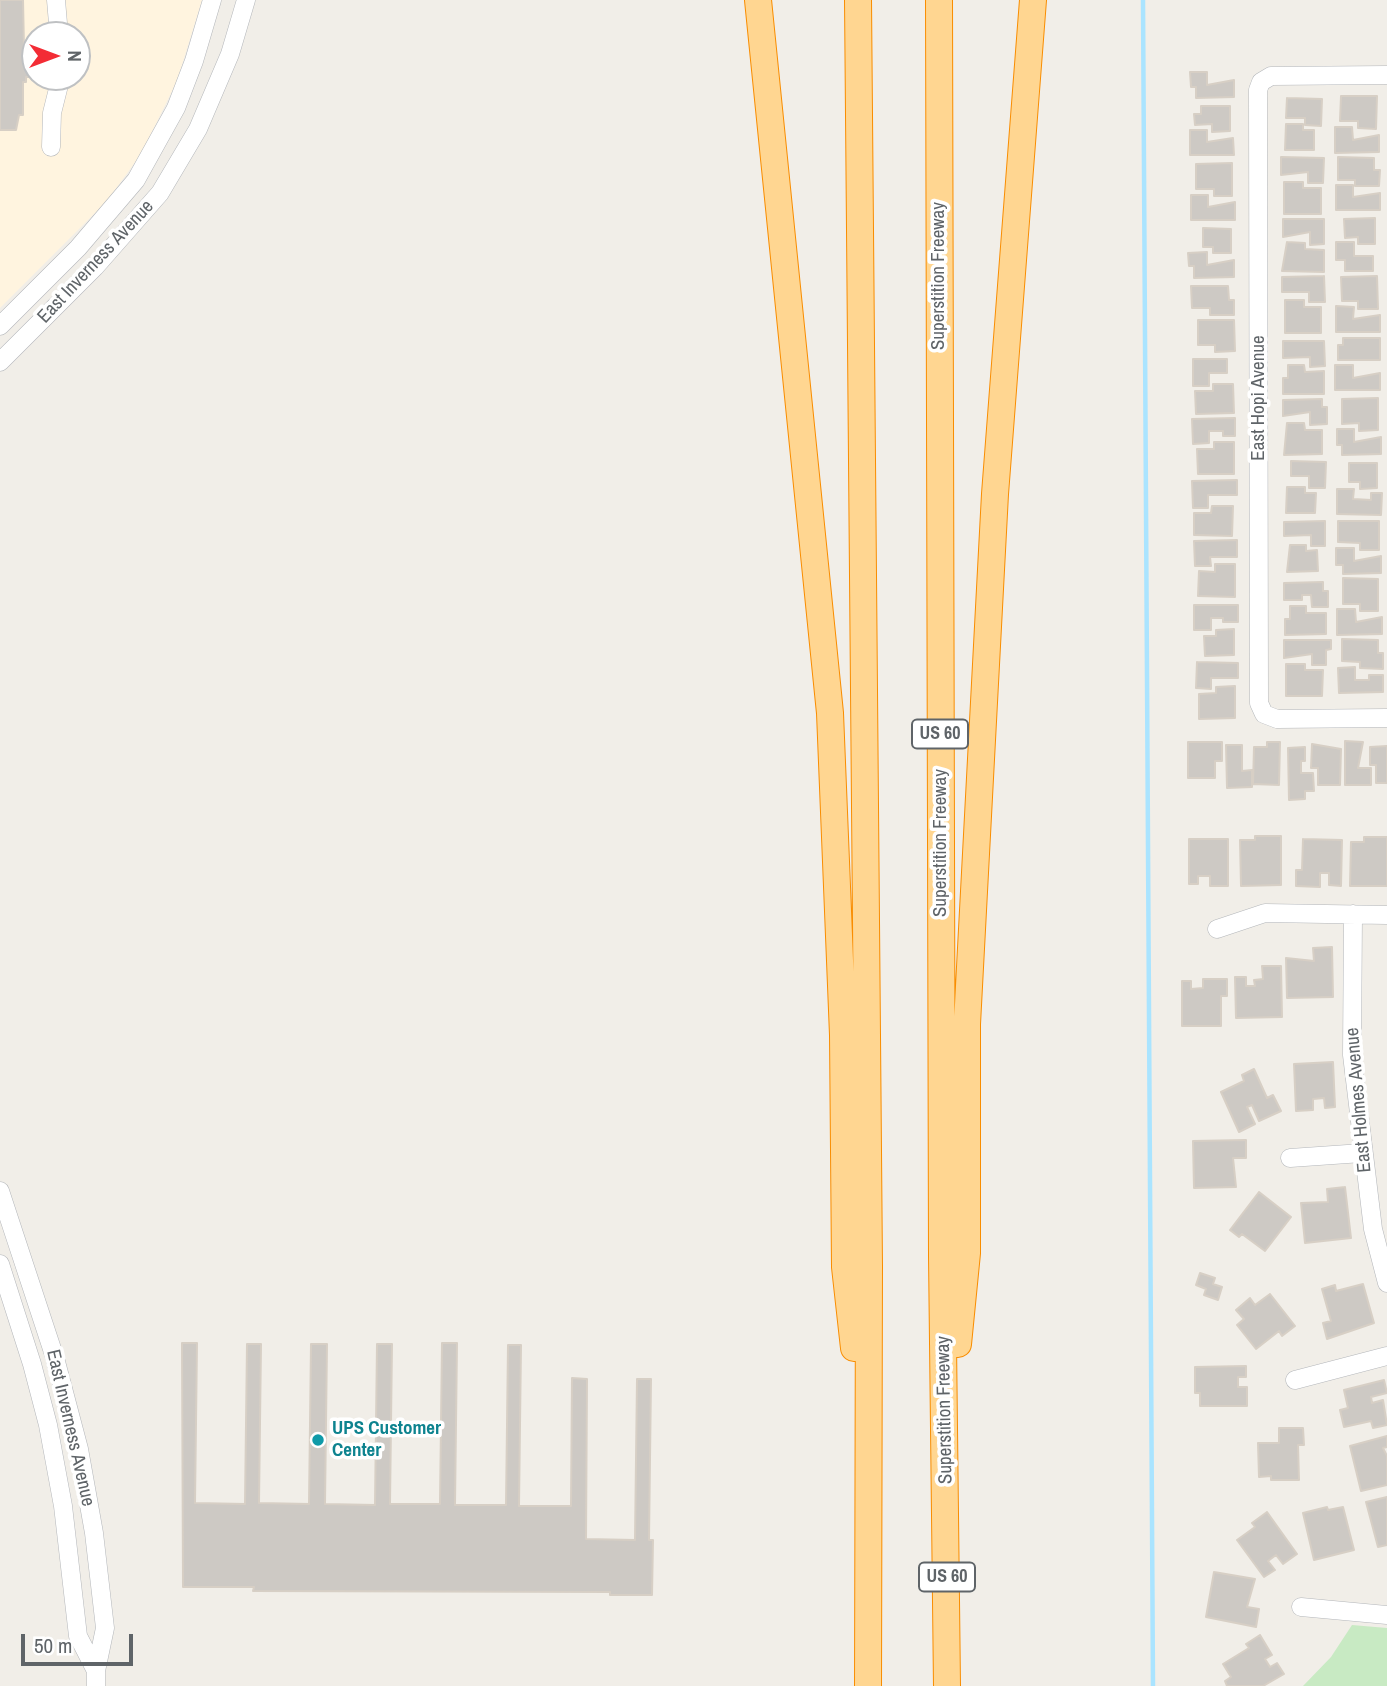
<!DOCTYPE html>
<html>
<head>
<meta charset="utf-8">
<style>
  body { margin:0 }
  #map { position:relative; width:1387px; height:1686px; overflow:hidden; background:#f1eee8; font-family:"Archivo Narrow",sans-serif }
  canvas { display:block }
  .north { position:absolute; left:21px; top:21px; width:70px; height:70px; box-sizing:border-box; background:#fff; border:2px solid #bfc1c3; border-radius:50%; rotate:90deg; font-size:19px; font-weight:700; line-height:28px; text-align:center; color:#5f6468 }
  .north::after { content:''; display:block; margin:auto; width:24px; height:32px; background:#f32c35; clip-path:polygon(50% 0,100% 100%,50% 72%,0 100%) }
  .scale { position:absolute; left:21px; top:1634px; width:112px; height:32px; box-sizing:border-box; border:4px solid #5f6468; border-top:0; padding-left:9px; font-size:21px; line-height:24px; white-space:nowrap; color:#5f6468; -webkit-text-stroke:5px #fff; paint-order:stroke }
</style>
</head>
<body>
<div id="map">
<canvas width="1387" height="1686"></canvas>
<div class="north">N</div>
<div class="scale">50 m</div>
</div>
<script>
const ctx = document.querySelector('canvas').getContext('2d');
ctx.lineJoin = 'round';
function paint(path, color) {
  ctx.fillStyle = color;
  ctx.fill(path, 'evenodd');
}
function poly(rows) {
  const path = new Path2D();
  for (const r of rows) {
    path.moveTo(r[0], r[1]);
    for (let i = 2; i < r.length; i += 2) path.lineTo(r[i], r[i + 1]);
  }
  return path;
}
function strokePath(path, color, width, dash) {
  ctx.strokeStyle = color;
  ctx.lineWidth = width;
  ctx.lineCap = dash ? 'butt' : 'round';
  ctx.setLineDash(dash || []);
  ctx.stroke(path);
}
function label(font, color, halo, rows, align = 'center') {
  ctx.font = font + ' "Archivo Narrow",sans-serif';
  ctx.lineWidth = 7;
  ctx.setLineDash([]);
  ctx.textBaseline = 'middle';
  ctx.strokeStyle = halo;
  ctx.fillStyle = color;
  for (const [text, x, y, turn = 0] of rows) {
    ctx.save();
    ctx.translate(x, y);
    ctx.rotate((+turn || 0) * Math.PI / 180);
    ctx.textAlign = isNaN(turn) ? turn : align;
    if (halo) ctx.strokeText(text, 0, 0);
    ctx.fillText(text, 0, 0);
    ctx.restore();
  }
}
const commercial = poly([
  [0,0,202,0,177,81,141,154,107,201,0,308],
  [35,35,77,35,77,77,35,77]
]);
const green = poly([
  [1352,1625,1387,1628,1387,1686,1303,1686,1331,1657]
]);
const stream = poly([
  [1143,0,1153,1686]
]);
const building = poly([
  [0,0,23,0,24,48,27,48,27,53,35,53,35,77,26,77,26,82,23,82,23,115,19,115,16,130,0,130,0,0],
  [1190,72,1207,72,1207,85,1234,80,1234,97,1196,98,1196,87,1191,87,1190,72],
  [1341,96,1377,96,1376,129,1358,128,1358,121,1340,121,1341,96],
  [1287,98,1322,99,1321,126,1305,125,1305,118,1286,118,1287,98],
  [1201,106,1230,106,1230,131,1212,132,1212,124,1195,125,1194,114,1201,114,1201,106],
  [1286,124,1303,124,1303,130,1314,130,1314,150,1285,150,1286,124],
  [1335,127,1352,127,1353,140,1379,135,1379,152,1335,153,1335,127],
  [1190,130,1207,130,1207,142,1233,138,1234,155,1190,155,1190,130],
  [1281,157,1324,158,1323,183,1308,183,1308,172,1281,175,1281,157],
  [1338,157,1374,158,1374,170,1380,170,1379,186,1355,186,1355,180,1338,180,1338,157],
  [1232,163,1232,196,1214,196,1214,189,1196,189,1196,164,1232,163],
  [1284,182,1303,182,1303,188,1321,188,1321,214,1284,214,1284,182],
  [1336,185,1353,185,1353,197,1380,193,1380,210,1336,210,1336,185],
  [1191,195,1208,195,1208,207,1235,202,1235,220,1191,220,1191,195],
  [1375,218,1375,244,1358,244,1358,237,1345,238,1344,219,1375,218],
  [1283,219,1324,219,1324,244,1310,245,1310,232,1283,237,1283,219],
  [1203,228,1231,229,1231,253,1213,253,1213,247,1203,247,1203,228],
  [1287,242,1305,243,1305,249,1324,250,1324,272,1282,271,1287,242],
  [1336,242,1354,242,1354,256,1373,256,1373,271,1345,271,1345,260,1336,260,1336,242],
  [1207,252,1207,265,1234,260,1234,277,1194,278,1194,266,1189,266,1188,253,1207,252],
  [1324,276,1325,302,1309,302,1309,292,1282,292,1282,277,1324,276],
  [1377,276,1378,309,1358,309,1358,301,1342,301,1341,277,1377,276],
  [1191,286,1228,286,1229,300,1234,300,1234,315,1210,315,1210,308,1192,308,1191,286],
  [1285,300,1304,300,1304,307,1321,307,1321,333,1285,333,1285,300],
  [1336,306,1354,307,1353,319,1380,315,1380,332,1336,332,1336,306],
  [1198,320,1234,320,1235,351,1215,352,1215,345,1198,345,1198,320],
  [1343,338,1380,338,1380,360,1338,360,1338,345,1343,345,1343,338],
  [1283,341,1324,341,1325,366,1310,367,1310,357,1283,358,1283,341],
  [1193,359,1227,359,1227,373,1209,373,1209,386,1193,386,1193,359],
  [1288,365,1304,365,1305,372,1324,371,1324,394,1283,394,1283,378,1288,378,1288,365],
  [1335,365,1353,365,1353,378,1380,373,1380,390,1335,390,1335,365],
  [1213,384,1233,384,1234,413,1196,414,1195,391,1213,391,1213,384],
  [1378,398,1378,430,1359,431,1359,423,1342,424,1342,399,1378,398],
  [1322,399,1322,407,1327,407,1327,424,1310,425,1310,412,1283,416,1283,400,1322,399],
  [1235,418,1235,436,1223,436,1223,431,1209,431,1209,443,1193,444,1192,419,1235,418],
  [1287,423,1304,423,1305,430,1322,430,1322,454,1284,455,1287,423],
  [1337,429,1354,429,1354,442,1381,437,1381,454,1342,455,1342,445,1337,445,1337,429],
  [1214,442,1234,442,1234,474,1198,474,1197,449,1214,449,1214,442],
  [1291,461,1326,462,1325,488,1309,488,1309,476,1291,476,1291,461],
  [1349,463,1377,463,1377,488,1360,489,1360,482,1349,482,1349,463],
  [1237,480,1237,495,1208,495,1208,508,1193,508,1192,481,1237,480],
  [1287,487,1305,487,1305,493,1316,493,1315,513,1286,513,1287,487],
  [1337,489,1354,489,1353,499,1371,500,1371,493,1382,493,1381,515,1337,514,1337,489],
  [1212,506,1233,506,1232,536,1194,535,1194,513,1211,513,1212,506],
  [1325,521,1325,546,1311,546,1311,535,1284,536,1284,522,1325,521],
  [1338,521,1379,521,1379,550,1360,550,1360,543,1338,542,1338,521],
  [1237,540,1237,557,1210,557,1211,566,1195,566,1194,541,1237,540],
  [1290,545,1306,545,1306,551,1317,550,1318,571,1287,572,1290,545],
  [1336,548,1354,548,1354,561,1381,556,1381,573,1343,574,1343,565,1336,565,1336,548],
  [1215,564,1235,564,1235,597,1198,596,1199,571,1215,572,1215,564],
  [1343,578,1378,579,1378,611,1360,611,1360,604,1343,604,1343,578],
  [1323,582,1323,591,1328,591,1328,607,1312,607,1311,595,1302,595,1302,600,1284,600,1284,583,1323,582],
  [1194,605,1238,605,1238,622,1223,622,1223,618,1211,618,1211,630,1194,630,1194,605],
  [1290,606,1306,606,1306,613,1326,613,1326,634,1285,635,1285,619,1290,619,1290,606],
  [1337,609,1355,609,1356,622,1382,617,1382,634,1337,635,1337,609],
  [1234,629,1234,655,1205,656,1204,636,1216,636,1216,630,1234,629],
  [1342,639,1378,640,1378,653,1383,653,1383,669,1360,668,1360,662,1342,661,1342,639],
  [1284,640,1331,640,1331,649,1326,650,1326,665,1312,665,1312,654,1284,658,1284,640],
  [1197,662,1238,663,1238,678,1211,678,1211,689,1196,688,1197,662],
  [1286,664,1305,664,1305,670,1323,670,1322,696,1286,696,1286,664],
  [1355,667,1355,680,1369,680,1369,675,1383,675,1383,692,1339,693,1338,668,1355,667],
  [1235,686,1235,718,1199,719,1199,694,1216,693,1216,687,1235,686],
  [1345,741,1363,742,1358,768,1371,768,1371,785,1345,785,1345,741],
  [1188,742,1222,742,1222,761,1215,761,1215,778,1188,778,1188,742],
  [1267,742,1280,742,1279,785,1253,784,1254,747,1267,747,1267,742],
  [1312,744,1341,749,1340,785,1318,785,1318,768,1311,768,1312,744],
  [1226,745,1242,745,1242,771,1252,770,1252,787,1227,788,1226,745],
  [1387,746,1387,783,1376,783,1376,765,1370,765,1370,747,1387,746],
  [1305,747,1305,761,1301,761,1301,773,1313,773,1314,791,1305,791,1305,799,1289,800,1288,748,1305,747],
  [1255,836,1281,836,1281,885,1241,886,1240,840,1255,840,1255,836],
  [1364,837,1387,837,1387,886,1350,886,1351,842,1364,842,1364,837],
  [1189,839,1228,839,1228,886,1210,886,1210,876,1198,876,1198,884,1189,884,1189,839],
  [1303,839,1342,840,1341,886,1329,885,1329,873,1320,873,1320,887,1296,886,1296,870,1302,870,1303,839],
  [1332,947,1333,997,1287,998,1286,958,1314,961,1313,948,1332,947],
  [1262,966,1281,966,1282,1017,1236,1018,1235,977,1246,977,1246,986,1255,986,1254,980,1263,979,1262,966],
  [1203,979,1227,979,1227,996,1221,996,1221,1026,1182,1026,1182,981,1191,981,1191,989,1203,988,1203,979],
  [1333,1062,1335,1107,1325,1108,1324,1098,1313,1099,1313,1110,1296,1111,1294,1064,1333,1062],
  [1254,1069,1267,1098,1273,1095,1281,1111,1259,1121,1252,1105,1247,1107,1255,1124,1239,1132,1221,1092,1244,1081,1242,1075,1254,1069],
  [1246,1140,1246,1158,1233,1158,1236,1187,1194,1188,1193,1141,1246,1140],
  [1345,1187,1351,1238,1305,1243,1301,1203,1328,1202,1327,1189,1345,1187],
  [1259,1192,1291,1217,1265,1251,1242,1234,1239,1237,1230,1230,1259,1192],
  [1200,1273,1215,1278,1213,1284,1222,1287,1218,1300,1204,1295,1206,1289,1196,1285,1200,1273],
  [1363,1284,1374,1323,1327,1339,1323,1323,1331,1321,1322,1289,1335,1285,1336,1291,1363,1284],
  [1270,1294,1295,1326,1282,1336,1279,1331,1256,1349,1237,1325,1244,1319,1236,1310,1250,1298,1255,1305,1270,1294],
  [182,1343,197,1343,195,1503,245,1504,247,1344,261,1344,259,1503,309,1504,311,1344,327,1344,325,1504,375,1505,377,1344,392,1344,390,1504,440,1504,442,1343,457,1343,455,1505,506,1505,508,1345,521,1345,519,1506,571,1506,572,1378,587,1379,586,1539,635,1540,637,1379,651,1379,649,1540,653,1540,652,1595,610,1595,610,1592,253,1591,254,1587,183,1587,182,1343],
  [1246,1366,1246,1377,1238,1377,1238,1387,1247,1387,1247,1406,1200,1406,1200,1393,1195,1393,1195,1367,1246,1366],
  [1384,1380,1387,1393,1371,1397,1372,1403,1383,1400,1387,1425,1373,1428,1371,1421,1344,1427,1340,1410,1348,1408,1344,1390,1384,1380],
  [1279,1428,1303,1428,1304,1445,1298,1445,1299,1480,1271,1480,1271,1476,1259,1477,1258,1443,1279,1443,1279,1428],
  [1387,1436,1387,1447,1383,1448,1387,1456,1387,1485,1361,1491,1350,1446,1387,1436],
  [1387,1497,1387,1545,1378,1547,1366,1502,1387,1497],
  [1327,1507,1328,1510,1343,1507,1354,1550,1314,1560,1303,1513,1327,1507],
  [1267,1512,1297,1554,1283,1564,1276,1555,1268,1561,1275,1570,1264,1577,1237,1540,1255,1527,1252,1523,1267,1512],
  [1214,1572,1255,1579,1247,1607,1259,1609,1256,1627,1206,1617,1214,1572],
  [1260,1635,1272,1655,1265,1659,1270,1667,1277,1663,1284,1674,1263,1686,1227,1686,1225,1681,1231,1677,1223,1664,1249,1648,1246,1644,1260,1635]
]);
const minor = poly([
  [56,0,59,35],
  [1387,75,1271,76,1261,82,1258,90,1259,703,1264,714,1277,719,1387,718],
  [51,147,52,113,61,77],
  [0,326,78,248,136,180,176,108,194,61,212,0],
  [0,362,95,267,160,193,198,129,230,54,246,0],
  [1353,914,1352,1055,1373,1229,1387,1283],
  [1217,929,1265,913,1387,915],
  [1290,1158,1362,1153],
  [0,1191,55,1358,79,1449,94,1533,105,1628,96,1671,96,1686],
  [0,1264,32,1364,48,1425,63,1506,78,1636,96,1671],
  [1295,1380,1387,1356],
  [1301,1607,1387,1615]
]);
const highway = poly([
  [758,0,830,713,843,1035,845,1267,854,1348],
  [858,0,869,1265,868,1686],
  [939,0,942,1256,947,1686],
  [958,1344,967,1253,967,1024,995,494,1033,0]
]);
const markers = [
  [318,1440,7,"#0f9aa8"]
];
const shields = [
  [940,734,56],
  [947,1577,56]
];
const shieldNames = [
  ["US 60",940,734],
  ["US 60",947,1577]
];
const streetNames = [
  ["East Inverness Avenue",96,262,-47],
  ["Superstition Freeway",939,276,-90],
  ["East Hopi Avenue",1259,398,-90],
  ["Superstition Freeway",941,843,-90],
  ["East Holmes Avenue",1359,1100,-95],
  ["Superstition Freeway",945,1410,-91],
  ["East Inverness Avenue",70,1428,77]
];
const cultureNames = [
  ["UPS Customer",332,1429],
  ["Center",332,1451]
];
paint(commercial, '#fff4df');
paint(green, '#c8eac3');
strokePath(stream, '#aae4ff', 4.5);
paint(building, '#cdc9c4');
strokePath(building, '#d7cfc5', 2);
strokePath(minor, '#b3b6ba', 19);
strokePath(highway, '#f98d00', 28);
strokePath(minor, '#fff', 18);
strokePath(highway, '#ffd691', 26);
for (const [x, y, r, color] of markers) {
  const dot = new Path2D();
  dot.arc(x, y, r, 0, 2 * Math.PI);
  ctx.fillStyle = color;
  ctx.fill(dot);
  strokePath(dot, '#fff', 2.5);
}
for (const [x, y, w] of shields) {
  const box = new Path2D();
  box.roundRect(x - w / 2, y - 14.5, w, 29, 5);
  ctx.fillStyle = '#fff';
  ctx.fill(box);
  strokePath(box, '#5f6468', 2);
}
label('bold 18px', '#5f6468', null, shieldNames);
label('19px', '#5f6468', '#fff', streetNames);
label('bold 19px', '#0d838f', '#fff', cultureNames, 'left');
</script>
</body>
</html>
